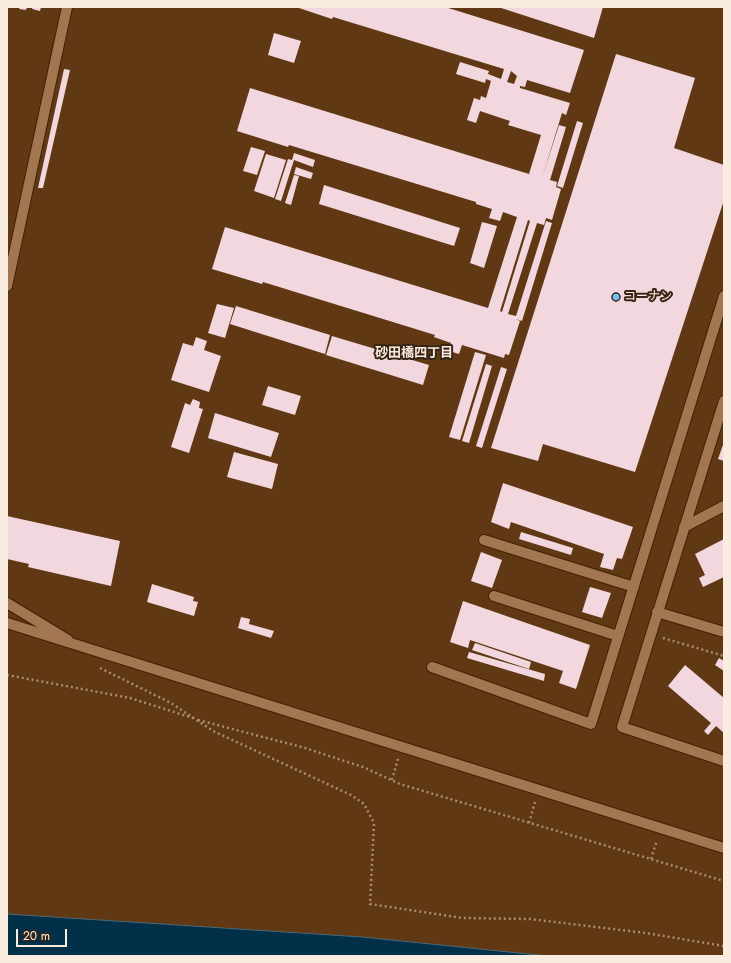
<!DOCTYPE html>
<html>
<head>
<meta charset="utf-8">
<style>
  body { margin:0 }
  #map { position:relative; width:731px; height:963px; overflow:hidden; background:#603814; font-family:Jost,sans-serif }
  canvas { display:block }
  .frame { position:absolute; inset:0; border:8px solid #fbece0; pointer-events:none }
  .scale { position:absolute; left:16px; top:929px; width:51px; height:18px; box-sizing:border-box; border:2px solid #fbece0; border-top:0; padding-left:5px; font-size:12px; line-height:14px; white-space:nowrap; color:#fbece0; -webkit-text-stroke:3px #372516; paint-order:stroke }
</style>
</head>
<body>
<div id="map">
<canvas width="731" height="963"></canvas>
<div class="frame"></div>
<div class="scale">20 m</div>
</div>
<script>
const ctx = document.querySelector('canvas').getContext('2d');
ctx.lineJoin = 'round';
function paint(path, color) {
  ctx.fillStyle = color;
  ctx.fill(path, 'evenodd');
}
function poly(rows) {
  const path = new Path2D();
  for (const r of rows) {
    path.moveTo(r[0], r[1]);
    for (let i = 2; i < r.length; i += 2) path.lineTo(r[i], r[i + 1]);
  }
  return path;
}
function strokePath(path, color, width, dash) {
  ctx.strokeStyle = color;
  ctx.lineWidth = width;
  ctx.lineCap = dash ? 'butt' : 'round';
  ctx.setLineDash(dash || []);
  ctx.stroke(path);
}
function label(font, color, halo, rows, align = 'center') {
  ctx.font = font + ' Jost,"Noto Sans JP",sans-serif';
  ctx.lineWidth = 4;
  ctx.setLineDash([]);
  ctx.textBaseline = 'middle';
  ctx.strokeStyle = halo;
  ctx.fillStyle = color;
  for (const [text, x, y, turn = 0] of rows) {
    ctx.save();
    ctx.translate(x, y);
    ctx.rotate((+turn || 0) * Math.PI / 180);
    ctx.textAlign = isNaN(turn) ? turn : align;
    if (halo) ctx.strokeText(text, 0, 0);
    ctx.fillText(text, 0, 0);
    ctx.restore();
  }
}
const water = poly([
  [7,914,362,937,548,956,7,956,7,914]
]);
const building = poly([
  [20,7,27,7,26,10,19,9],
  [33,7,41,7,40,11,32,9],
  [296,7,445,7,584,50,570,93,527,80,525,87,520,86,520,88,570,103,566,115,562,113,542,178,559,125,566,127,550,180,557,182,556,187,561,189,552,220,546,218,544,225,537,223,508,314,516,316,546,221,552,223,522,321,516,319,520,321,509,355,505,354,504,358,462,345,459,354,449,351,451,343,434,337,435,335,263,282,262,284,212,269,225,227,488,308,517,217,503,212,500,221,489,218,492,209,476,204,476,202,289,145,288,147,237,131,250,88,529,174,541,135,508,125,510,121,480,111,476,123,467,120,474,98,480,100,481,96,486,98,491,81,486,79,485,83,456,74,460,62,489,71,488,74,501,79,504,69,333,17,332,19],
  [511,71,517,76,514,84,507,82],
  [528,220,530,221,502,312,500,311],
  [498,7,603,7,594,38],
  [274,33,301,41,294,63,268,55],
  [616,54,695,78,674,148,724,165,724,200,635,472,543,444,538,461,491,448],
  [64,69,70,70,43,188,38,188],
  [577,121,583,123,563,188,557,186],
  [251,147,265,151,257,175,243,171],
  [294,153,315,160,313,167,294,160,281,201,275,199,288,159,292,160],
  [266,154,286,160,274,198,254,191],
  [296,167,313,173,311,179,294,174],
  [294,175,299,176,291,205,285,203],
  [324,185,460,228,454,246,319,204],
  [482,222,497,226,484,268,470,263],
  [217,304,234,308,225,338,208,333],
  [236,306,330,335,325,354,230,324],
  [332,336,429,365,423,385,326,355],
  [196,337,207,341,204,350,221,356,209,392,171,380,183,343,193,346],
  [475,352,486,355,460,440,449,437],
  [486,364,492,366,469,443,462,441],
  [501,367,507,369,482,448,476,446],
  [268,386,301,396,295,415,262,405],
  [193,399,200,402,199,408,203,409,189,453,171,447,185,403,190,405],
  [215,413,279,433,271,457,208,438],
  [724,442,724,461,718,459],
  [234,452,278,464,272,489,227,477],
  [503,483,633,527,622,559,617,558,613,570,600,567,604,554,511,522,509,529,491,522],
  [7,516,120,541,111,586,28,567,29,564,7,559],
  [521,532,573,548,571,555,519,539],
  [724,539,724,577,703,587,699,578,705,575,695,554],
  [481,552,502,560,492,588,471,581],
  [152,584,194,597,193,601,198,602,194,616,147,602],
  [590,587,611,593,602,618,582,612],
  [463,601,590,645,576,689,559,683,563,671,470,640,468,648,450,642],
  [241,617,250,619,249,624,274,631,271,638,238,628],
  [475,643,531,662,529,669,472,650],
  [469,652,545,674,544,681,467,658],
  [719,658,724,661,724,671,715,665],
  [685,665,724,698,724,733,716,726,708,735,704,731,711,723,668,686]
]);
const path = poly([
  [663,638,724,656],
  [100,668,171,703,213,731,351,795,364,804,374,823,370,904,463,918,530,919,646,933,724,946],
  [7,675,130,698,193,718],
  [198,720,305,748,363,767,400,784,724,881],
  [392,780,398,759],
  [529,823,535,802],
  [651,859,657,840]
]);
const minor = poly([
  [7,286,67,7],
  [724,401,622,727,724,761],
  [684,527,724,506],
  [484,540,634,587],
  [494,596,618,636],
  [7,603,68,640],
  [657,612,724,632],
  [432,667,591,724,724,296]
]);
const tertiary = poly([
  [7,623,724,848]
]);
const markers = [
  [616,297,4,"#72c1f5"]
];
const poiNames = [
  ["コーナン",624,297]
];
const neighbourhoodNames = [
  ["砂田橋四丁目",414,354]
];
paint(water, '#023049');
strokePath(water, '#4d6876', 1);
paint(building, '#f3d7df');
strokePath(minor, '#3f2105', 12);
strokePath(tertiary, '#3f2105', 12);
strokePath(path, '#a98c73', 2.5, [2, 3]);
strokePath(minor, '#a37652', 10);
strokePath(tertiary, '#a37652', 10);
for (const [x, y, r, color] of markers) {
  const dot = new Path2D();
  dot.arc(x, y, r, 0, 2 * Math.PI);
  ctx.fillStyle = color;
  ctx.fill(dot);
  strokePath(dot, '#372516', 1.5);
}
label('12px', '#fbece0', '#372516', poiNames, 'left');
label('bold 13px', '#fbece0', '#372516', neighbourhoodNames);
</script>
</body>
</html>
